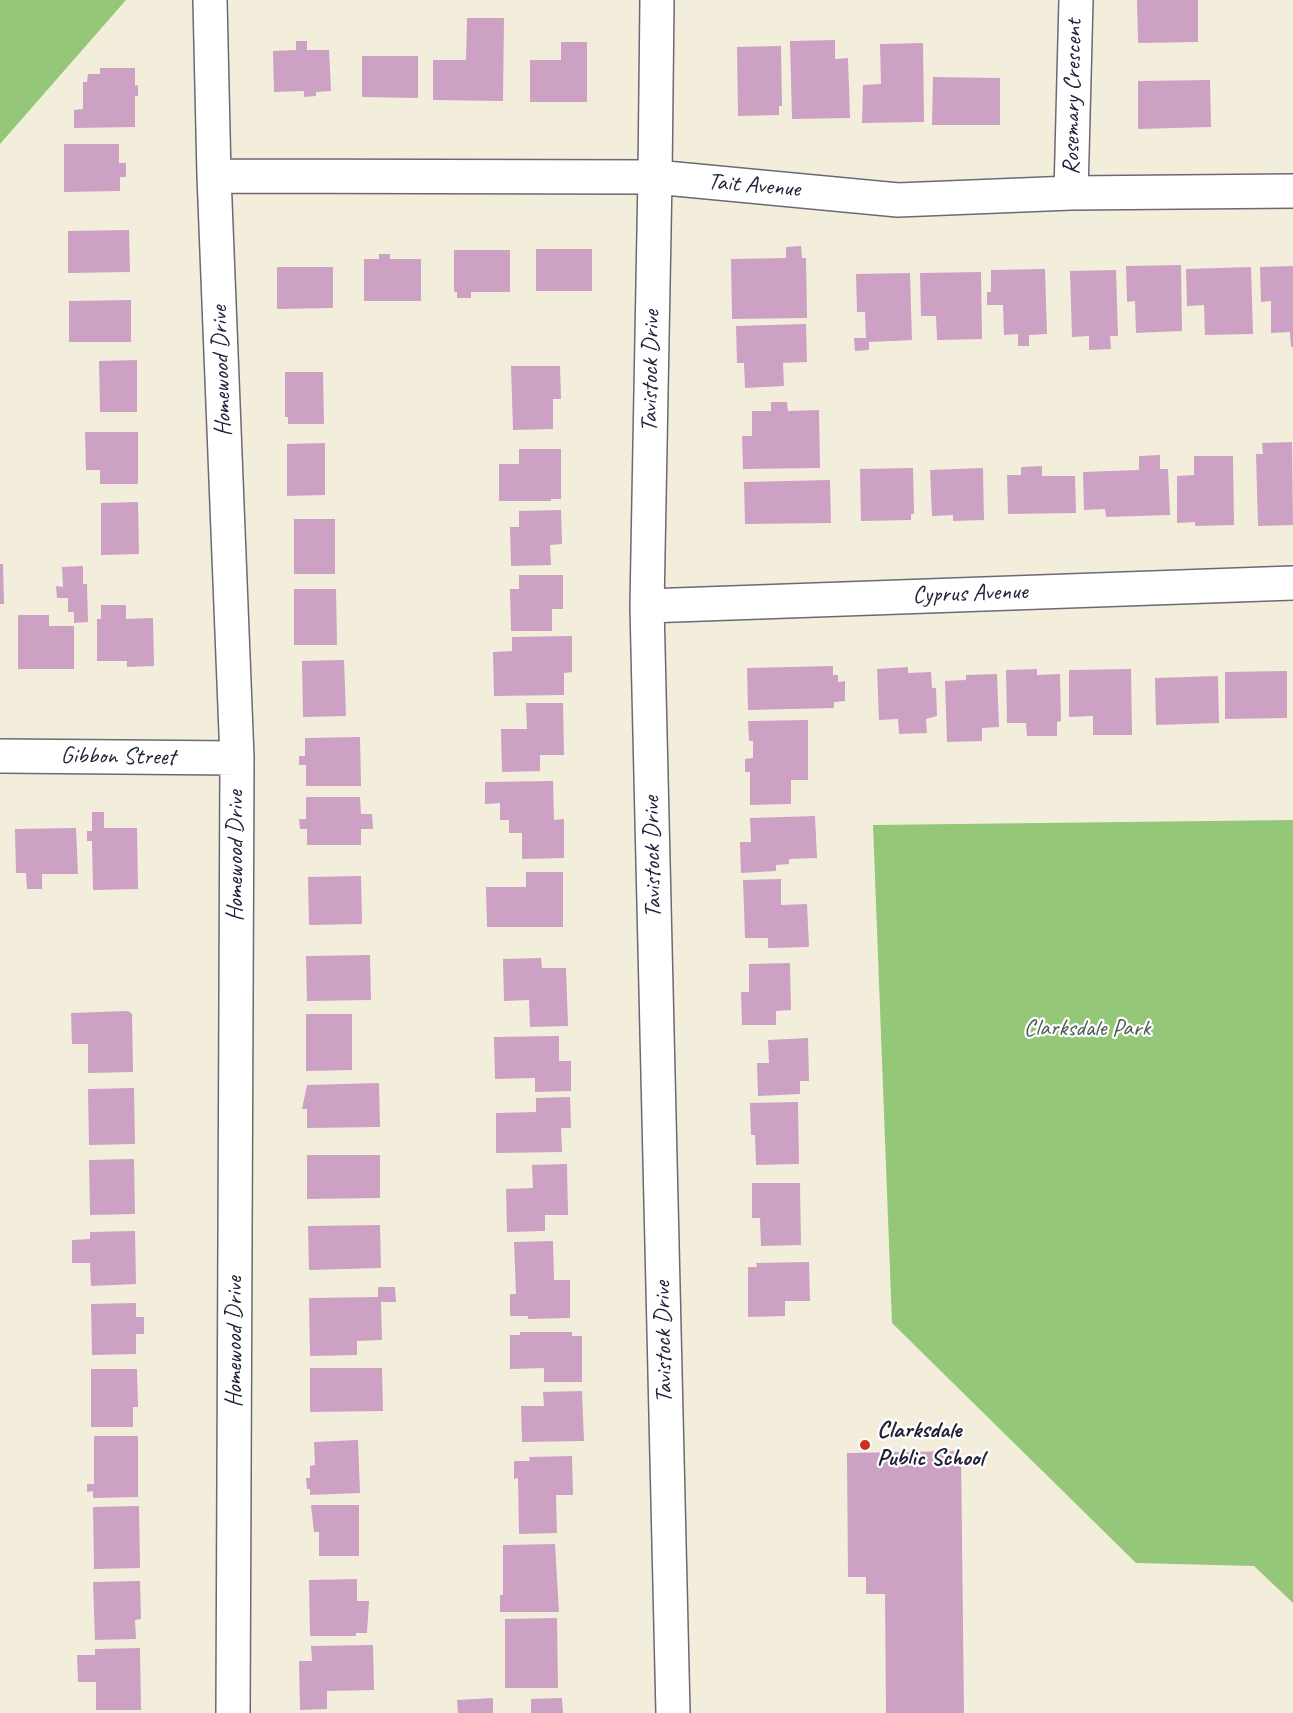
<!DOCTYPE html>
<html>
<head>
<meta charset="utf-8">
<style>
  body { margin:0 }
  canvas { display:block; background:#f3eedc }
</style>
</head>
<body>
<canvas width="1293" height="1713"></canvas>
<script>
const ctx = document.querySelector('canvas').getContext('2d');
ctx.lineJoin = 'round';
function paint(path, color) {
  ctx.fillStyle = color;
  ctx.fill(path, 'evenodd');
}
function poly(rows) {
  const path = new Path2D();
  for (const r of rows) {
    path.moveTo(r[0], r[1]);
    for (let i = 2; i < r.length; i += 2) path.lineTo(r[i], r[i + 1]);
  }
  return path;
}
function strokePath(path, color, width, dash) {
  ctx.strokeStyle = color;
  ctx.lineWidth = width;
  ctx.lineCap = dash ? 'butt' : 'round';
  ctx.setLineDash(dash || []);
  ctx.stroke(path);
}
function label(font, color, halo, rows, align = 'center') {
  ctx.font = font + ' Caveat,sans-serif';
  ctx.lineWidth = 4.5;
  ctx.setLineDash([]);
  ctx.textBaseline = 'middle';
  ctx.strokeStyle = halo;
  ctx.fillStyle = color;
  for (const [text, x, y, turn = 0] of rows) {
    ctx.save();
    ctx.translate(x, y);
    ctx.rotate((+turn || 0) * Math.PI / 180);
    ctx.textAlign = isNaN(turn) ? turn : align;
    if (halo) ctx.strokeText(text, 0, 0);
    ctx.fillText(text, 0, 0);
    ctx.restore();
  }
}
const green = poly([
  [0,0,126,0,0,144],
  [1293,820,1293,1603,1254,1566,1136,1563,892,1323,873,825]
]);
const building = poly([
  [1137,0,1198,0,1198,42,1138,43],
  [467,18,504,18,503,101,433,100,433,60,466,60],
  [835,40,835,59,848,58,850,118,792,119,790,41],
  [296,41,307,41,307,50,329,50,331,91,316,92,316,96,304,97,304,91,274,92,273,51,296,50],
  [561,42,587,42,587,102,530,102,530,60,561,60],
  [923,43,924,122,862,123,863,85,881,84,880,44],
  [781,46,782,106,779,106,779,115,738,116,737,47],
  [362,56,418,56,418,98,362,97],
  [100,68,135,68,135,86,138,85,138,96,135,96,135,127,74,128,74,110,83,109,83,82,87,82,88,74,100,74],
  [933,77,1000,78,1000,125,932,125],
  [1210,80,1211,127,1138,129,1138,81],
  [64,144,119,144,119,163,126,163,126,177,120,177,120,191,64,192],
  [129,230,130,272,68,273,68,231],
  [801,246,802,258,806,258,807,318,732,319,731,259,786,258,786,247],
  [536,249,592,249,592,291,536,291],
  [454,250,510,250,510,292,471,292,471,298,457,298,457,292,454,292],
  [379,254,390,254,390,259,421,259,421,301,364,301,364,259,379,259],
  [1181,265,1182,331,1136,333,1135,301,1127,302,1126,266],
  [1293,266,1293,347,1291,347,1290,332,1271,333,1271,301,1261,302,1260,267],
  [277,267,333,267,333,308,277,309],
  [1251,267,1253,334,1205,335,1204,305,1187,306,1186,269],
  [1045,269,1047,334,1029,335,1029,346,1018,346,1018,334,1004,335,1003,305,987,305,987,292,991,292,991,270],
  [1116,270,1118,336,1110,336,1111,349,1089,350,1089,336,1072,337,1070,271],
  [981,272,982,339,937,340,936,316,921,316,920,273],
  [910,273,912,340,869,342,869,350,855,351,854,338,866,338,865,312,857,312,856,274],
  [131,300,131,342,69,342,69,301],
  [806,324,807,362,783,363,784,386,745,388,744,363,737,363,736,326],
  [137,360,137,412,100,412,99,361],
  [511,366,560,366,561,399,553,399,553,429,513,430],
  [285,372,323,372,324,424,288,424,288,417,285,417],
  [771,402,787,402,788,411,819,410,820,468,743,469,742,436,752,436,752,411,771,411],
  [85,432,138,432,138,484,100,484,100,470,86,470],
  [1292,442,1293,525,1258,526,1256,454,1263,454,1262,443],
  [325,443,325,495,287,496,287,444],
  [519,449,561,449,561,499,551,499,551,501,499,501,499,464,519,464],
  [1160,455,1160,469,1168,469,1170,515,1106,517,1105,509,1084,510,1083,472,1139,470,1139,456],
  [1194,456,1233,456,1234,525,1195,526,1195,522,1177,523,1177,476,1194,475],
  [1042,466,1042,476,1075,476,1076,513,1008,514,1007,475,1021,475,1021,467],
  [913,468,914,514,911,514,911,520,861,521,860,469],
  [983,468,984,520,953,521,953,515,932,516,930,470],
  [830,480,831,523,745,524,744,482],
  [138,502,139,554,101,555,101,503],
  [561,510,562,544,550,545,551,565,511,566,510,527,519,527,519,511],
  [294,519,335,519,335,574,294,574],
  [0,564,3,564,4,604,0,604],
  [83,566,83,584,87,584,88,622,74,623,74,612,68,612,68,598,57,598,56,586,63,587,62,567],
  [519,575,563,575,563,609,552,609,552,631,511,631,510,589,519,589],
  [294,589,336,589,337,645,294,645],
  [101,605,126,605,126,619,153,618,154,666,127,667,127,661,97,661,97,619,101,619],
  [18,615,49,615,49,626,74,626,74,669,18,669],
  [572,636,572,672,564,673,564,695,494,696,493,652,512,651,512,637],
  [344,660,346,716,303,717,302,661],
  [833,666,833,675,838,675,838,682,845,681,845,701,834,702,834,708,748,710,747,668],
  [908,667,908,673,931,672,932,688,936,688,937,716,926,719,927,733,899,734,898,719,879,720,877,669],
  [1037,669,1037,675,1060,674,1061,721,1057,722,1057,736,1027,736,1026,723,1007,723,1006,670],
  [1131,669,1132,735,1093,735,1093,716,1069,717,1069,670],
  [1287,671,1287,718,1225,719,1225,672],
  [997,674,999,727,982,728,982,741,947,742,945,681,966,680,966,675],
  [1218,676,1219,723,1156,725,1155,678],
  [526,703,563,703,564,755,540,755,540,771,502,772,501,729,527,729],
  [808,720,808,780,791,780,791,804,750,805,750,772,745,772,745,759,753,758,753,741,749,741,748,721],
  [360,737,361,786,306,786,306,765,299,765,299,756,305,756,305,738],
  [553,781,554,820,564,819,564,858,522,859,522,833,509,833,509,820,500,820,500,803,485,804,485,782],
  [306,797,360,797,361,814,372,814,373,829,361,829,361,845,307,845,307,829,300,829,299,819,306,819],
  [92,812,104,812,104,828,137,828,138,889,93,890,92,841,87,841,87,831,92,831],
  [815,816,817,858,789,859,789,864,776,865,776,871,741,873,740,842,751,842,750,818],
  [76,828,78,874,42,874,42,889,27,889,26,873,16,873,15,829],
  [526,872,563,872,563,927,487,927,486,887,526,887],
  [361,876,362,924,309,925,308,877],
  [781,879,781,905,807,904,809,947,768,948,768,938,745,938,743,880],
  [370,955,371,1000,307,1001,306,956],
  [541,958,542,968,566,968,568,1026,530,1027,529,1000,504,1001,503,959],
  [790,963,791,1010,776,1011,776,1025,742,1025,741,992,749,992,749,964],
  [128,1011,132,1014,133,1072,88,1073,88,1044,72,1044,71,1013],
  [306,1014,352,1014,352,1070,306,1071],
  [559,1036,559,1061,571,1061,571,1091,535,1092,535,1078,495,1079,494,1037],
  [808,1038,809,1081,800,1081,800,1094,758,1096,757,1063,769,1063,768,1040],
  [379,1083,380,1127,307,1128,307,1109,302,1109,307,1085],
  [134,1088,135,1144,89,1145,88,1089],
  [570,1097,571,1128,561,1128,562,1152,496,1153,496,1113,536,1112,536,1098],
  [798,1102,799,1164,756,1165,755,1135,751,1135,750,1103],
  [307,1155,380,1155,380,1198,307,1199],
  [134,1159,135,1214,90,1215,89,1160],
  [567,1164,568,1215,545,1215,545,1231,507,1232,506,1189,533,1188,532,1165],
  [752,1183,800,1183,801,1245,761,1246,760,1218,752,1218],
  [380,1225,381,1268,309,1270,308,1226],
  [135,1231,136,1284,91,1286,90,1263,72,1263,72,1240,90,1239,90,1232],
  [553,1241,554,1280,570,1280,570,1318,528,1319,528,1316,510,1316,510,1294,516,1294,514,1242],
  [809,1262,810,1301,785,1301,785,1316,748,1317,748,1267,757,1267,756,1263],
  [378,1287,395,1287,396,1302,381,1302,382,1340,357,1341,357,1355,310,1356,309,1298,378,1297],
  [136,1303,136,1317,144,1317,144,1334,136,1334,136,1354,92,1355,91,1304],
  [520,1332,572,1332,572,1336,582,1336,582,1382,544,1382,544,1368,510,1369,510,1335,520,1335],
  [310,1368,382,1368,383,1411,310,1412],
  [91,1369,137,1369,138,1407,133,1407,133,1427,91,1427],
  [582,1391,584,1441,522,1442,521,1406,544,1406,543,1392],
  [94,1436,138,1436,138,1497,93,1498,93,1491,87,1492,87,1484,94,1484],
  [358,1440,360,1493,310,1495,310,1489,307,1489,306,1478,310,1478,310,1466,315,1465,314,1442],
  [961,1451,964,1713,886,1713,885,1594,866,1594,866,1577,848,1577,847,1453],
  [572,1456,573,1495,556,1495,557,1533,519,1534,518,1478,514,1479,514,1461,530,1461,529,1457],
  [311,1505,359,1505,359,1556,319,1556,319,1532,314,1532],
  [139,1506,140,1568,94,1569,93,1507],
  [555,1544,559,1612,500,1612,500,1595,503,1595,503,1545],
  [357,1579,357,1601,369,1601,367,1633,356,1633,356,1636,310,1636,309,1580],
  [140,1581,141,1619,135,1620,136,1639,95,1640,93,1582],
  [557,1618,558,1688,505,1688,505,1619],
  [373,1645,374,1690,327,1691,327,1709,300,1710,299,1661,312,1661,311,1646],
  [140,1648,141,1710,96,1710,96,1682,78,1682,77,1655,95,1655,95,1649],
  [493,1698,493,1713,458,1713,457,1700],
  [562,1698,563,1713,531,1713,531,1699]
]);
const minor = poly([
  [210,0,214,176,237,758,233,1713],
  [657,0,655,177,647,606,673,1713],
  [214,176,655,177,898,200,1071,193,1293,191],
  [1071,193,1076,0],
  [647,606,1293,583],
  [0,756,237,758]
]);
const markers = [
  [865,1445,6,"#c8321e"]
];
const streetNames = [
  ["Rosemary Crescent",1073,97,-89],
  ["Tait Avenue",754,186,5],
  ["Homewood Drive",222,371,-92],
  ["Tavistock Drive",651,371,-89],
  ["Cyprus Avenue",970,594,-2],
  ["Gibbon Street",118,757,1],
  ["Homewood Drive",236,856,-90],
  ["Tavistock Drive",653,857,-91],
  ["Homewood Drive",235,1342,-90],
  ["Tavistock Drive",664,1342,-91]
];
const parkNames = [
  ["Clarksdale Park",1087,1029]
];
const poiNames = [
  ["Clarksdale",877,1431],
  ["Public School",877,1459]
];
paint(green, '#94c778');
paint(building, '#cca1c4');
strokePath(minor, '#6b6973', 36);
strokePath(minor, '#fff', 33);
for (const [x, y, r, color] of markers) {
  const dot = new Path2D();
  dot.arc(x, y, r, 0, 2 * Math.PI);
  ctx.fillStyle = color;
  ctx.fill(dot);
  strokePath(dot, '#fff', 2);
}
label('24px', '#22223b', '#fff', streetNames);
label('24px', '#4a5c50', '#fff', parkNames);
label('bold 24px', '#22223b', '#fff', poiNames, 'left');
</script>
</body>
</html>
